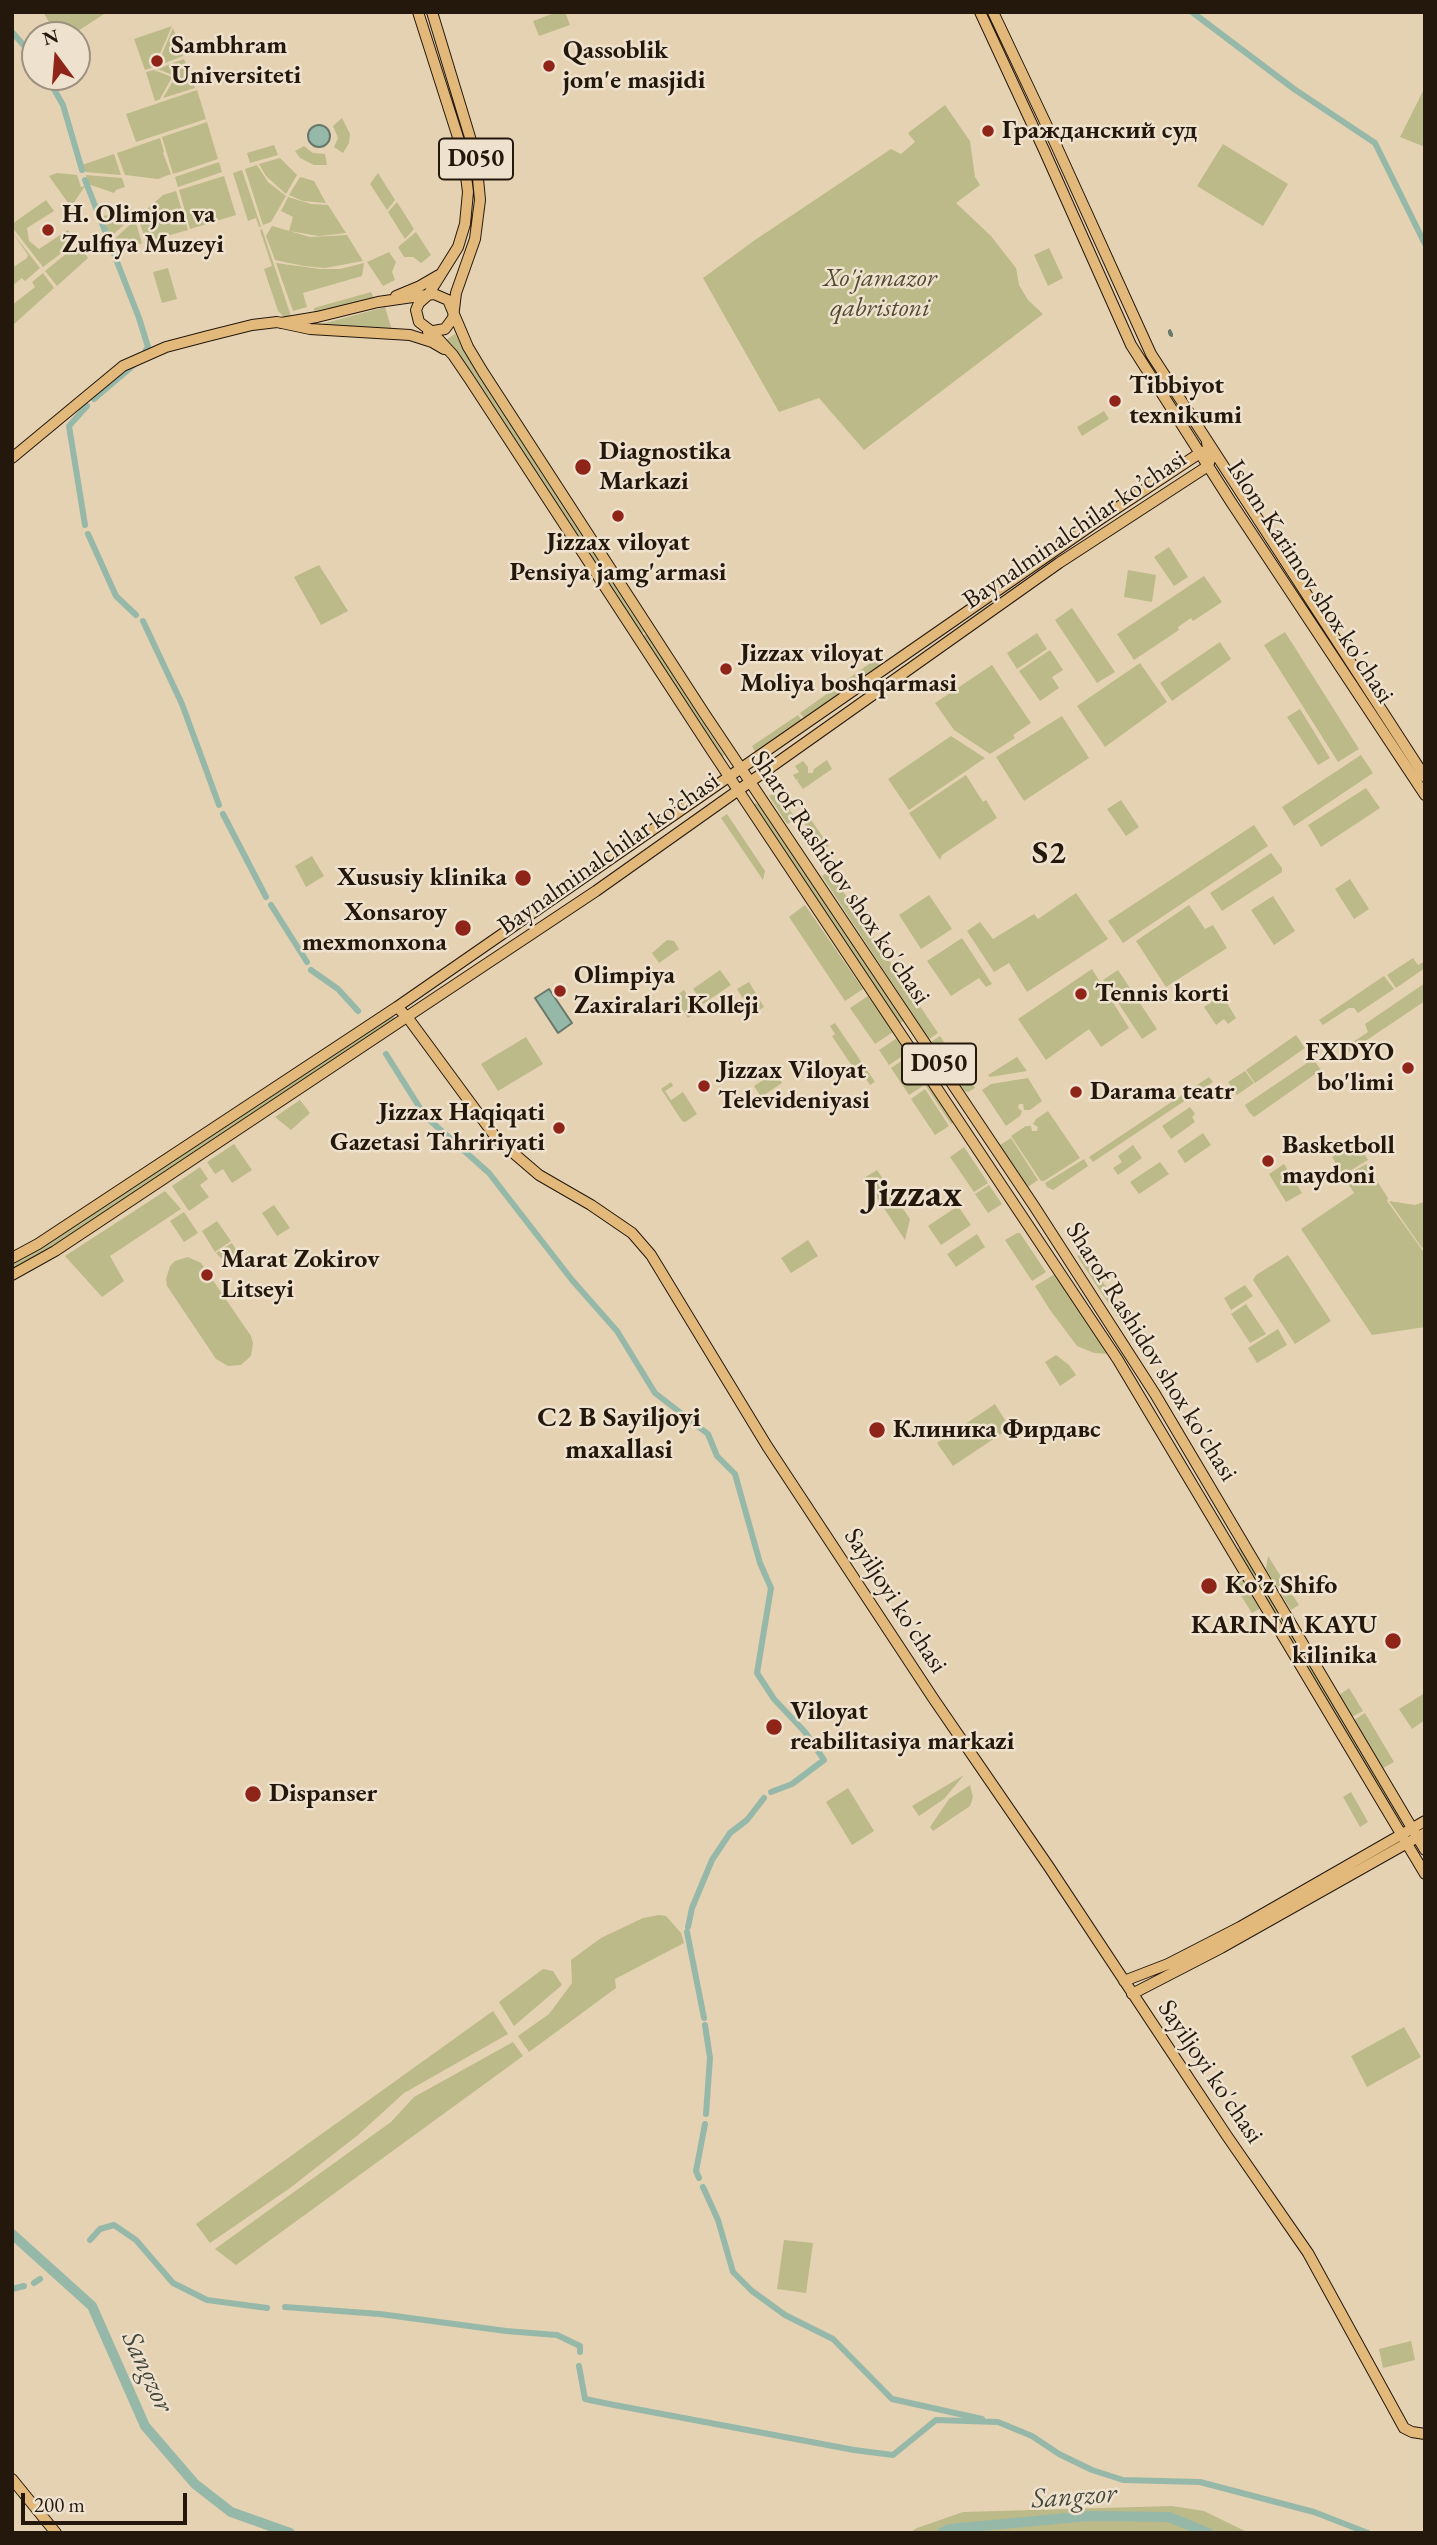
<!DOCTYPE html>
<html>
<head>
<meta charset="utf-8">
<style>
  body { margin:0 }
  #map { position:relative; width:1437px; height:2545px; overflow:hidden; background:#e5d2b3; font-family:"EB Garamond",serif }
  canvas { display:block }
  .frame { position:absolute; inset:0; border:14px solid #24180d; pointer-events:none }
  .north { position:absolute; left:21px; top:21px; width:70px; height:70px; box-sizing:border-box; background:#eee2ce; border:2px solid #9d9181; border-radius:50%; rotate:344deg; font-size:19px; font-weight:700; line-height:28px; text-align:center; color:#24180d }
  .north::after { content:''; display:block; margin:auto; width:24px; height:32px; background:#8f2418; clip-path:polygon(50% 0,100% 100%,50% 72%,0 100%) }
  .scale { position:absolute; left:21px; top:2493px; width:166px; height:32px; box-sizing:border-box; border:4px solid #24180d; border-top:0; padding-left:9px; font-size:21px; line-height:24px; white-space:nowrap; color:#24180d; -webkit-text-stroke:5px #eee2ce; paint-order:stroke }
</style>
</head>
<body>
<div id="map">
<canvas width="1437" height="2545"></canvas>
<div class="frame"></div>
<div class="north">N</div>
<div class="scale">200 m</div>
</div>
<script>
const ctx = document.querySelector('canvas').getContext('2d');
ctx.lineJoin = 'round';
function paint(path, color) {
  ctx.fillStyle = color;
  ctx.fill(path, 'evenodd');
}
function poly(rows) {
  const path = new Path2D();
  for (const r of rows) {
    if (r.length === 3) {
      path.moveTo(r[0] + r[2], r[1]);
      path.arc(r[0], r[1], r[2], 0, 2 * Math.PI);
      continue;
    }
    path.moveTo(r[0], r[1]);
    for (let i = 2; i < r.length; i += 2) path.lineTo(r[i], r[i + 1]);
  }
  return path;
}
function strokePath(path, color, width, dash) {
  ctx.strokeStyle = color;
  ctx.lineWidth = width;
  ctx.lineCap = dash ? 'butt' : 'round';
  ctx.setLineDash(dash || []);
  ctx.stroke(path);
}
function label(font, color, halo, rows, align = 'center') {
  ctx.font = font + ' "EB Garamond",serif';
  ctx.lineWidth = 5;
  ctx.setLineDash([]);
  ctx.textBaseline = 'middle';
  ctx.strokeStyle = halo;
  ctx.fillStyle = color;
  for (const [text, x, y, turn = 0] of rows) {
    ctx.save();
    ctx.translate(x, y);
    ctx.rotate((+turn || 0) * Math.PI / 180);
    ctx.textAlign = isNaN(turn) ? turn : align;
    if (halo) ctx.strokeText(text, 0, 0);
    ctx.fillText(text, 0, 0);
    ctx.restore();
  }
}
const green = poly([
  [43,12,107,12,72,35,57,35],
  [557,12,565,12,570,25,539,36,533,21],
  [172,26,154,67,145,70,134,39],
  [173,28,183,56,157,66],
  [184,59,195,88,163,98,176,76,157,69],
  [154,70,172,77,160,99,155,101,146,72],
  [1425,87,1425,147,1400,137],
  [197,90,206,119,136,142,126,114],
  [945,105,970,141,975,177,980,185,956,203,991,236,1016,268,1019,285,1028,300,1043,314,864,450,819,398,779,412,703,278,755,240,891,149,901,154,915,142,908,133],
  [342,118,350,134,349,143,343,153,334,147,338,138,333,126],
  [207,122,218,159,173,174,162,137],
  [160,138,164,152,163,153,171,174,158,179,125,175,117,153],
  [1223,144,1288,184,1263,226,1197,186],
  [274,145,278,155,250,163,247,153],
  [304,146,313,153,325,154,327,165,314,165,300,158,295,151],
  [114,154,121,175,85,172,82,165],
  [280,158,297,175,286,194,266,176,259,164],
  [219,162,222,172,178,187,175,177],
  [257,165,268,182,286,196,271,222,263,225,245,169],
  [242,170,261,227,259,227,256,218,248,221,233,173],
  [57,173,77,175,81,187,85,186,71,207,49,176],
  [378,173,395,200,387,210,370,184],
  [86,175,122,178,125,187,116,190,114,193,88,184],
  [224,176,236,215,190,229,179,190],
  [300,177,314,181,326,203,303,201,289,195],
  [176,191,188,230,146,242,138,217,163,195],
  [288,197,311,204,328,205,346,233,319,236,289,231,293,217,281,211],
  [46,200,54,211,27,228,29,241,39,249,68,230,76,242,43,267,12,227,12,224],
  [397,202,414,229,405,239,388,212],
  [132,209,134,216,108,239,99,217],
  [135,220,142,243,114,253,110,243],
  [272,226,310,237,347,235,363,261,325,268,304,266,275,260,266,236],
  [262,229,292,319,284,317,278,311,264,269,272,266,260,230],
  [12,232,40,268,25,281,22,278,12,286,12,268,27,258,28,255],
  [416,232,431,255,421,263,413,257,404,257,398,247],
  [78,244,88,258,57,286,45,271],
  [1049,248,1063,278,1048,286,1034,255],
  [389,252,396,262,392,272,395,280,383,286,367,262],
  [276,263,320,269,340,269,364,263,362,276,303,293,307,307,293,311],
  [168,268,177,299,162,303,153,272],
  [43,273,54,288,12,326,12,305,35,287,32,282],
  [371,292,375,300,315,315,314,308],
  [385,307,392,330,318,325],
  [455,334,477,373,644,632,641,634,474,375,446,340],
  [1104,411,1109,419,1082,436,1077,427],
  [1169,547,1188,577,1174,586,1154,557],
  [319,565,348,611,321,625,294,577],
  [1128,570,1156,575,1152,602,1124,597],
  [1204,576,1222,602,1193,621,1191,618,1178,627,1179,630,1134,660,1117,634],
  [1072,608,1115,672,1097,683,1055,620],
  [1285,632,1359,749,1338,762,1264,645],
  [1037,633,1047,649,1017,669,1007,653],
  [646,634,724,755,722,757,643,636],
  [1220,642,1231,659,1172,701,1160,683],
  [1050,650,1063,670,1052,677,1059,688,1040,701,1019,671],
  [876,659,882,668,806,721,800,713],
  [1140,663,1167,702,1105,747,1077,706],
  [992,665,1031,723,1013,735,1015,738,990,754,954,730,935,703],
  [1300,709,1330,758,1318,765,1287,717],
  [798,715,804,723,757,755,752,746],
  [1062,716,1089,758,1024,801,996,757],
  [951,736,985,758,909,810,888,779],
  [1361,755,1373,773,1294,826,1282,807],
  [827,760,832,769,803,789,797,781,799,779,796,780,793,775,799,772,795,766,803,761,808,767,808,773,813,773,814,769],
  [966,775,983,802,986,800,997,818,942,855,940,860,909,813],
  [1366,788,1380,808,1321,847,1308,825],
  [777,791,804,831,801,833,793,821,787,824,769,796],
  [1121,800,1139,827,1126,836,1107,809],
  [755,803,758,804,904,1021,900,1023,754,806],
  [805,811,829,846,822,850,799,815],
  [727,814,765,871,763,880,721,818],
  [1254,825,1268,846,1123,943,1108,921],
  [1271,853,1282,868,1282,872,1222,911,1210,893],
  [312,856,324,876,306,887,295,866],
  [828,872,836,885,838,884,938,1033,929,1039,822,876],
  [1350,879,1369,909,1354,919,1335,889],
  [1076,893,1108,939,1027,992,1009,963,994,972,967,931,980,922,993,939,1034,914,1038,919],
  [929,895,952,929,921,949,899,915],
  [1273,896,1295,931,1274,945,1251,910],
  [805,905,863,989,845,1001,789,917],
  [1189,905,1205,929,1213,925,1227,948,1166,987,1136,941],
  [962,938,992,984,986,987,979,978,951,996,927,961],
  [667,940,674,941,679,949,659,963,652,953],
  [1413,958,1418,965,1425,961,1425,968,1396,988,1387,975],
  [1092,969,1129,1028,1101,1047,1089,1029,1046,1060,1018,1019],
  [720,970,731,985,703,1004,693,989],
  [1118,970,1157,1029,1142,1039,1103,980],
  [1384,976,1394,989,1358,1013,1354,1008,1349,1008,1323,1025,1319,1020],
  [749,982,764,1007,753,1014,737,989],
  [1425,983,1425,1001,1343,1056,1340,1051,1368,1032,1365,1024],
  [684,990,698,1012,688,1018,674,997],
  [868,996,893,1032,875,1044,850,1008],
  [1216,999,1225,1000,1236,1018,1228,1024,1224,1019,1216,1025,1204,1007],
  [392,1016,396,1018,88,1223,12,1271,12,1264],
  [835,1023,875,1082,873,1083,870,1085,860,1070,856,1072,832,1036,835,1034,830,1026],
  [1296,1035,1305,1048,1255,1083,1246,1070],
  [940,1036,975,1088,968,1092,964,1091,931,1042],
  [526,1037,543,1064,498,1091,481,1064],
  [897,1038,907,1053,889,1065,879,1050],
  [909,1056,953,1123,951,1124,920,1077,917,1078,923,1086,909,1095,891,1068],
  [1017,1057,1027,1071,990,1077,988,1075],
  [1313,1059,1321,1070,1254,1117,1249,1112,1245,1105],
  [1245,1071,1254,1083,1237,1095,1228,1082],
  [775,1072,782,1083,761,1097,754,1086],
  [1209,1077,1213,1082,1093,1162,1089,1157],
  [1028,1078,1042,1101,1030,1110,1024,1110,1023,1104,1019,1104,1018,1108,1022,1111,1020,1116,1006,1126,982,1090,991,1084],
  [671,1082,673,1086,665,1091,671,1100,683,1092,697,1114,685,1122,682,1121,661,1089],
  [925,1089,949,1126,935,1135,911,1099],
  [300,1100,310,1113,291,1130,275,1117],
  [1190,1107,1195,1114,1192,1117,1195,1122,1171,1139,1162,1126],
  [1048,1111,1080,1158,1044,1181,1041,1181,1011,1136,1026,1126,1031,1126,1032,1131,1037,1131,1038,1127,1033,1124,1036,1119],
  [1203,1133,1211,1145,1185,1163,1177,1151],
  [1011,1138,1038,1180,1028,1187,1000,1145],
  [1355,1141,1368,1160,1343,1175,1332,1157],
  [234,1144,252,1170,232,1183,223,1169,215,1174,207,1162],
  [1133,1145,1142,1158,1118,1175,1113,1168,1122,1162,1118,1156],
  [964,1147,988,1183,974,1192,950,1157],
  [1084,1159,1088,1166,1053,1190,1047,1187,1045,1183],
  [1160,1162,1169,1174,1139,1194,1130,1182],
  [1284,1164,1302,1193,1286,1202,1269,1174],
  [1366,1164,1388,1198,1387,1201,1423,1251,1425,1327,1372,1335,1301,1229,1354,1193,1344,1177],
  [200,1167,208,1179,200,1185,209,1197,189,1211,172,1186],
  [877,1170,910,1219,905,1240,864,1178],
  [989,1185,1002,1204,988,1213,975,1194],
  [165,1191,181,1209,110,1256,124,1281,102,1297,65,1256],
  [1389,1201,1415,1205,1424,1202,1425,1246,1422,1248],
  [274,1205,290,1228,277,1236,262,1213],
  [958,1206,971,1225,941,1245,928,1226],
  [184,1212,198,1233,184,1242,170,1221],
  [217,1221,231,1241,215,1252,202,1231],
  [1017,1233,1020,1233,1046,1272,1032,1281,1005,1240],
  [977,1234,985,1247,956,1267,947,1254],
  [808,1240,818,1256,791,1273,781,1258],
  [232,1243,242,1259,233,1264,227,1264,216,1253],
  [1083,1252,1140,1338,1134,1342,1077,1256],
  [1288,1255,1331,1321,1295,1344,1253,1280,1256,1275],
  [188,1257,201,1263,251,1336,253,1343,251,1356,241,1365,228,1366,216,1359,167,1286,166,1279,170,1266,175,1261],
  [1055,1274,1108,1354,1094,1353,1077,1346,1050,1310,1035,1286],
  [1245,1285,1253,1296,1231,1310,1224,1298],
  [1246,1304,1266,1334,1250,1343,1231,1314],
  [1278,1329,1287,1345,1257,1363,1248,1348],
  [1056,1355,1069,1365,1076,1375,1060,1386,1045,1362],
  [995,1404,1010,1428,953,1466,937,1443],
  [1240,1547,1400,1819,1398,1821,1237,1549],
  [1268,1556,1299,1605,1291,1610,1266,1569],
  [1242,1578,1261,1608,1252,1613,1233,1583],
  [1349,1688,1363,1711,1352,1717,1339,1695],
  [1425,1693,1425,1720,1412,1729,1399,1709],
  [1365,1713,1394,1762,1383,1768,1354,1720],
  [964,1775,944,1799,919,1816,912,1806],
  [970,1785,973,1797,970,1806,933,1831,930,1827,949,1799],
  [848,1788,874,1831,852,1845,826,1802],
  [1351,1792,1368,1822,1360,1827,1343,1797],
  [659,1915,666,1916,681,1933,684,1943,615,1979,616,1988,529,2052,518,2036,549,2014,572,1983,571,1960,601,1938,643,1918],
  [543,1969,553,1971,562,1985,514,2026,499,2002],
  [493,2011,508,2034,404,2093,358,2135,290,2188,210,2243,196,2224],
  [1404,2027,1421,2057,1367,2087,1351,2056],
  [513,2042,523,2056,236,2265,215,2249,391,2122,414,2097],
  [784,2240,813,2243,806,2293,777,2289],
  [1411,2341,1415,2360,1383,2368,1379,2349],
  [1172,2506,1204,2511,1249,2533,909,2533,917,2528,963,2512]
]);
const water = poly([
  [319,136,11],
  [549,989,572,1023,558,1033,535,998,549,989]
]);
const stream = poly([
  [1170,330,1171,332,1169,333,1169,331,1170,330],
  [1171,332,1172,334,1170,335,1169,333,1171,332],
  [1172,334,1172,336,1170,335,1172,334]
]);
const canal = poly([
  [1192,12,1294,89,1375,143,1425,244],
  [12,32,35,58],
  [47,77,63,105,82,170],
  [85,180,139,318,148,347,146,350],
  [94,399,135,364],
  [85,525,69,426,87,406],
  [88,534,116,596,136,615],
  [143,621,182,704,219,805],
  [223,814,266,897],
  [271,905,307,962],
  [311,970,338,989,358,1011],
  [386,1054,425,1116,489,1173,572,1280,617,1331,655,1393,708,1434,717,1456,735,1474,760,1563,771,1588,757,1673,774,1699,805,1732,824,1760,792,1784,771,1792],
  [688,1927,692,1908,712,1860,730,1833,747,1820,764,1798],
  [687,1932,704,2018],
  [705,2025,710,2058,706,2114],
  [699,2178,696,2171,705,2124],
  [703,2187,718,2220,733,2272,752,2291,785,2315,833,2339,892,2399,982,2419],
  [90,2240,100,2229,114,2225,136,2240,173,2283,207,2300,267,2308],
  [34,2283,40,2279],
  [12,2289,24,2286],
  [285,2307,380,2314,506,2331,557,2335,580,2346,580,2352],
  [579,2366,585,2399,609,2404,854,2450,893,2455,936,2420,998,2422,1032,2436,1059,2454,1092,2470,1123,2480,1200,2482,1314,2512,1368,2533]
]);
const river = poly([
  [12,2234,92,2306,145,2426,195,2484,231,2512,290,2533],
  [941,2533,949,2529,1089,2516,1169,2517,1208,2533]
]);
const major = poly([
  [418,12,463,153,468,192,465,224,458,247,428,295,419,303,416,310,419,322,431,331,453,355,470,380,712,751,1118,1360,1425,1874],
  [980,12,1044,150,1131,345,1231,502,1425,795],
  [993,12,1056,145,1151,354,1425,777],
  [396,296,420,286,439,275],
  [281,323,317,317,378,302,434,294,448,300,468,347,483,372,704,713,1034,1206,1155,1394,1425,1850],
  [428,332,445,329,453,318,456,293,475,239,480,200,476,157,432,12],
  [12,458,123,366,166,347,208,336,252,325,277,322,310,329,410,335,432,342,444,349],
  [397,1007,408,1018,497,1139,539,1175,591,1205,632,1233,651,1255,767,1446,933,1698,1049,1867,1227,2136,1308,2253,1404,2428,1412,2432,1425,2434],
  [12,1258,38,1244,397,1007,1102,518,1200,453,1211,449],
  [12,1275,55,1251,596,891,1059,563,1208,466,1211,457,1207,443],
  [1124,1981,1168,1964,1240,1927,1425,1821],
  [1132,1994,1221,1948,1425,1833],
  [12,2479,56,2533]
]);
const markers = [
  [157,61,7,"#8f2418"],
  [549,66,7,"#8f2418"],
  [988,131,7,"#8f2418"],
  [48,230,7,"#8f2418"],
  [1115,401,7,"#8f2418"],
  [583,467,9,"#8f2418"],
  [618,516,7,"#8f2418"],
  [726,669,7,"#8f2418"],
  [523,878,9,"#8f2418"],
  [463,928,9,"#8f2418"],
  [560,991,7,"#8f2418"],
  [1081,994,7,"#8f2418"],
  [1408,1068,7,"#8f2418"],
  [704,1086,7,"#8f2418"],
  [1076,1092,7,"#8f2418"],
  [559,1128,7,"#8f2418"],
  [1268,1161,7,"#8f2418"],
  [207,1275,7,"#8f2418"],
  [877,1430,9,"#8f2418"],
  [1209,1586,9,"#8f2418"],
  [1393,1641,9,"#8f2418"],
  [774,1727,9,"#8f2418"],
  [253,1794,9,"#8f2418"]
];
const shields = [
  [476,159,74],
  [939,1064,74]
];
const shieldNames = [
  ["D050",476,159],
  ["D050",939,1064]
];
const poiNames = [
  ["Sambhram",171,46],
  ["Universiteti",171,76],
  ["Qassoblik",563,51],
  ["jom'e masjidi",563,81],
  ["Гражданский суд",1002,131],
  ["H. Olimjon va",62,215],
  ["Zulfiya Muzeyi",62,245],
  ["Tibbiyot",1129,386],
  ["texnikumi",1129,416],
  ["Diagnostika",599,452],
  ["Markazi",599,482],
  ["Jizzax viloyat",618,543,"center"],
  ["Pensiya jamg'armasi",618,573,"center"],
  ["Jizzax viloyat",740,654],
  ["Moliya boshqarmasi",740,684],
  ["Xususiy klinika",507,878,"right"],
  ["Xonsaroy",447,913,"right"],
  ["mexmonxona",447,943,"right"],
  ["Olimpiya",574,976],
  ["Zaxiralari Kolleji",574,1006],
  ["Tennis korti",1095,994],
  ["FXDYO",1394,1053,"right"],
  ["bo'limi",1394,1083,"right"],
  ["Jizzax Viloyat",718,1071],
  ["Televideniyasi",718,1101],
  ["Darama teatr",1090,1092],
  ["Jizzax Haqiqati",545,1113,"right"],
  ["Gazetasi Tahririyati",545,1143,"right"],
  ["Basketboll",1282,1146],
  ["maydoni",1282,1176],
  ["Marat Zokirov",221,1260],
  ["Litseyi",221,1290],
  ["Клиника Фирдавс",893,1430],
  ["Ko’z Shifo",1225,1586],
  ["KARINA KAYU",1377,1626,"right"],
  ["kilinika",1377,1656,"right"],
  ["Viloyat",790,1712],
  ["reabilitasiya markazi",790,1742],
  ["Dispanser",269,1794]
];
const parkNames = [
  ["Xo'jamazor",880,279],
  ["qabristoni",880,309]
];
const streetNames = [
  ["Baynalminalchilar ko’chasi",1075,530,-34],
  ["Islom Karimov shox ko'chasi",1310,582,57],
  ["Baynalminalchilar ko’chasi",609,854,-35],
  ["Sharof Rashidov shox ko'chasi",840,878,56],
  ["Sharof Rashidov shox ko'chasi",1151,1352,58],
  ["Sayiljoyi ko'chasi",895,1601,57],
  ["Sayiljoyi ko'chasi",1210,2072,56]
];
const neighbourhoodNames = [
  ["C2 B Sayiljoyi",619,1418],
  ["maxallasi",619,1450]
];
const waterNames = [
  ["Sangzor",147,2372,65],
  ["Sangzor",1074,2497,-4]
];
const districtNames = [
  ["S2",1049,854]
];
const townNames = [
  ["Jizzax",913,1195]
];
paint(green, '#bcba88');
paint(water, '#96b8a9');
strokePath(water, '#68786b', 2);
strokePath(stream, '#68786b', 2);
strokePath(canal, '#96b8a9', 6);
strokePath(river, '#96b8a9', 10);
strokePath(major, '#24180d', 12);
strokePath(major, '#e2b97a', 10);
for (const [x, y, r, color] of markers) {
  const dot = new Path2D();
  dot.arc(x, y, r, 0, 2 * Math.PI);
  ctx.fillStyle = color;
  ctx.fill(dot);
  strokePath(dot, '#eee2ce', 2.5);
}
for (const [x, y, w] of shields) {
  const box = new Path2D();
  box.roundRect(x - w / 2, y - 20.5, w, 41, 5);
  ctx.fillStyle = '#eee2ce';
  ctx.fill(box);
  strokePath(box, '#24180d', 2);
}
label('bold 24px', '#24180d', null, shieldNames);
label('bold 26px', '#24180d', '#eee2ce', poiNames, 'left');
label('italic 26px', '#524932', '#eee2ce', parkNames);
label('26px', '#24180d', '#eee2ce', streetNames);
label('bold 28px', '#24180d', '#eee2ce', neighbourhoodNames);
label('italic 28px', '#46483c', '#eee2ce', waterNames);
label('bold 33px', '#24180d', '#eee2ce', districtNames);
label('bold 40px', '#24180d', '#eee2ce', townNames);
</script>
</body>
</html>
